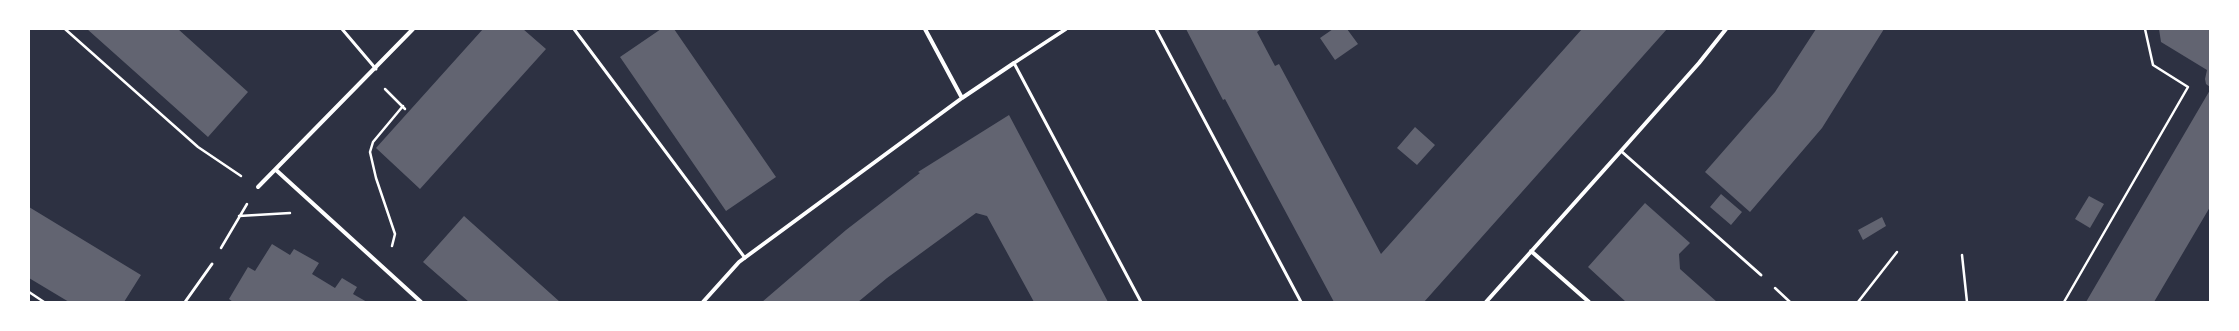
<!DOCTYPE html>
<html>
<head>
<meta charset="utf-8">
<style>
  body { margin:0 }
  #map { position:relative; width:2239px; height:331px; overflow:hidden; background:#2d3142; font-family:"Fira Sans Condensed",sans-serif }
  canvas { display:block }
  .frame { position:absolute; inset:0; border:30px solid #fff; pointer-events:none }
</style>
</head>
<body>
<div id="map">
<canvas width="2239" height="331"></canvas>
<div class="frame"></div>
</div>
<script>
const ctx = document.querySelector('canvas').getContext('2d');
ctx.lineJoin = 'round';
function paint(path, color) {
  ctx.fillStyle = color;
  ctx.fill(path, 'evenodd');
}
function poly(rows) {
  const path = new Path2D();
  for (const r of rows) {
    path.moveTo(r[0], r[1]);
    for (let i = 2; i < r.length; i += 2) path.lineTo(r[i], r[i + 1]);
  }
  return path;
}
function strokePath(path, color, width, dash) {
  ctx.strokeStyle = color;
  ctx.lineWidth = width;
  ctx.lineCap = dash ? 'butt' : 'round';
  ctx.setLineDash(dash || []);
  ctx.stroke(path);
}
const building = poly([
  [87,29,178,29,248,92,208,137],
  [483,29,523,29,546,49,420,189,376,148],
  [661,29,674,29,776,177,726,211,620,57],
  [1186,29,1261,29,1257,32,1275,66,1279,64,1381,254,1582,29,1667,29,1424,302,1334,302,1225,99,1223,100],
  [1333,29,1347,29,1358,44,1335,60,1320,38],
  [1816,29,1884,29,1822,128,1750,212,1705,172,1775,92],
  [2159,29,2210,29,2210,87,2206,84,2205,79,2207,70,2161,42],
  [2210,90,2210,207,2154,302,2086,302],
  [1009,115,1108,302,1034,302,987,216,976,213,887,278,858,302,762,302,846,230,920,173,918,172],
  [1415,127,1435,145,1417,165,1397,148],
  [1721,194,1742,212,1731,225,1710,207],
  [2089,196,2104,204,2090,228,2075,219],
  [1645,203,1690,243,1679,254,1680,269,1717,302,1626,302,1588,267],
  [29,207,141,275,124,302,69,302,29,278],
  [464,216,560,302,469,302,423,262],
  [1882,217,1886,226,1863,240,1858,230],
  [272,244,290,255,294,249,319,263,312,274,335,288,342,278,357,287,353,294,367,302,233,302,229,299,248,267,255,271]
]);
const path = poly([
  [65,29,198,147,241,176],
  [385,89,405,109],
  [239,216,290,213],
  [392,246,395,234,376,178,370,152,373,142,403,106],
  [221,248,247,204],
  [1962,255,1967,302],
  [1775,288,1790,302],
  [29,292,44,302],
  [1858,302,1897,252],
  [2064,302,2188,87,2153,65,2145,29]
]);
const service = poly([
  [342,29,376,69],
  [574,29,745,258],
  [1156,29,1301,302],
  [1014,63,1141,302],
  [1621,151,1761,275],
  [185,302,212,264]
]);
const pedestrian = poly([
  [1014,63,1066,29]
]);
const minor = poly([
  [925,29,962,98],
  [276,170,421,302],
  [258,187,413,29],
  [1531,251,1589,302],
  [703,302,739,262,962,98,1014,63],
  [1486,302,1621,151,1699,63,1726,29]
]);
paint(building, '#626471');
strokePath(path, '#fff', 2.5);
strokePath(service, '#fff', 3);
strokePath(pedestrian, '#fff', 3.5);
strokePath(minor, '#fff', 4);
</script>
</body>
</html>
